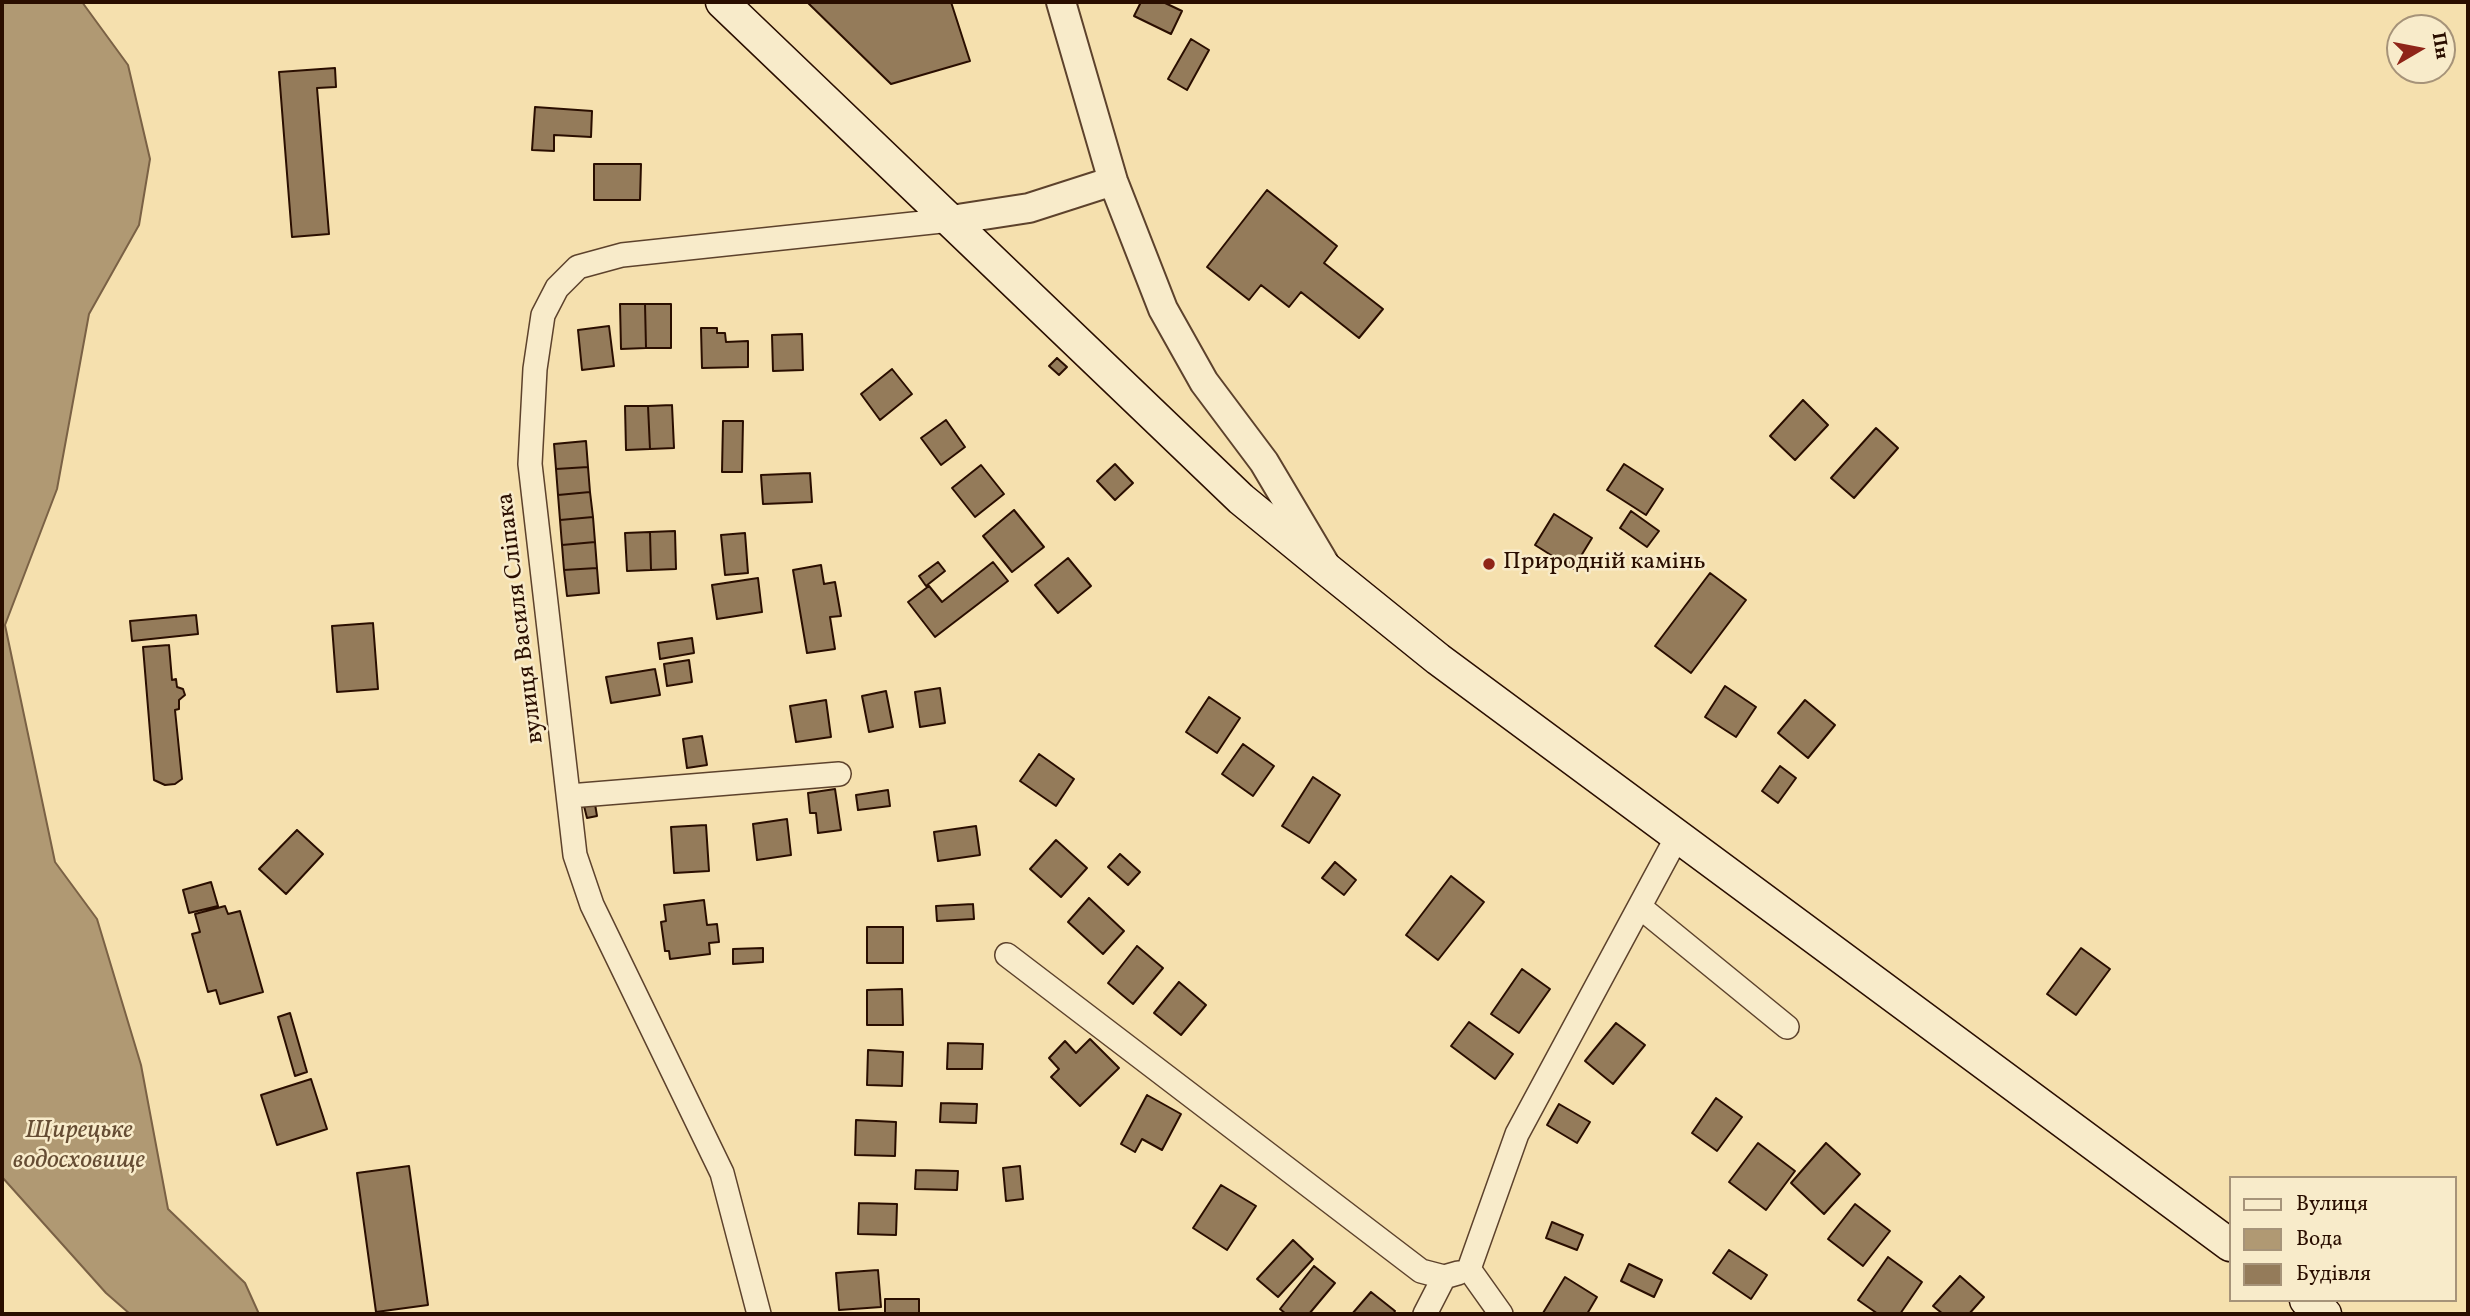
<!DOCTYPE html>
<html>
<head>
<meta charset="utf-8">
<style>
  body { margin:0 }
  #map { position:relative; width:2470px; height:1316px; overflow:hidden; background:#f5e0ae; font-family:Vollkorn,serif }
  canvas { display:block }
  .frame { position:absolute; inset:0; border:4px solid #2a0e00; pointer-events:none }
  .legend { position:absolute; left:2229px; top:1176px; width:228px; height:126px; box-sizing:border-box; background:#f8ebca; border:2px solid #a69379; margin:0; padding:9px 12px; list-style:none; font-size:21px; color:#2a0e00 }
  .legend li { display:flex; align-items:center; gap:14px; height:35px }
  .legend b { width:35px; border:2px solid #a69379 }
  .north { position:absolute; left:2386px; top:14px; width:70px; height:70px; box-sizing:border-box; background:#f8ebca; border:2px solid #a69379; border-radius:50%; rotate:80deg; font-size:19px; font-weight:700; line-height:28px; text-align:center; color:#2a0e00 }
  .north::after { content:''; display:block; margin:auto; width:24px; height:32px; background:#8f2418; clip-path:polygon(50% 0,100% 100%,50% 72%,0 100%) }
</style>
</head>
<body>
<div id="map">
<canvas width="2470" height="1316"></canvas>
<div class="frame"></div>
<ul class="legend">
<li><b style="height:9px;background:#f8ebca"></b>Вулиця</li>
<li><b style="height:19px;background:#b09973"></b>Вода</li>
<li><b style="height:19px;background:#947b5a"></b>Будівля</li>
</ul>
<div class="north">Пн</div>
</div>
<script>
const ctx = document.querySelector('canvas').getContext('2d');
ctx.lineJoin = 'round';
function paint(path, color) {
  ctx.fillStyle = color;
  ctx.fill(path, 'evenodd');
}
function poly(rows) {
  const path = new Path2D();
  for (const r of rows) {
    path.moveTo(r[0], r[1]);
    for (let i = 2; i < r.length; i += 2) path.lineTo(r[i], r[i + 1]);
  }
  return path;
}
function strokePath(path, color, width, dash) {
  ctx.strokeStyle = color;
  ctx.lineWidth = width;
  ctx.lineCap = dash ? 'butt' : 'round';
  ctx.setLineDash(dash || []);
  ctx.stroke(path);
}
function label(font, color, halo, rows, align = 'center') {
  ctx.font = font + ' Vollkorn,serif';
  ctx.lineWidth = 5;
  ctx.setLineDash([]);
  ctx.textBaseline = 'middle';
  ctx.strokeStyle = halo;
  ctx.fillStyle = color;
  for (const [text, x, y, turn = 0] of rows) {
    ctx.save();
    ctx.translate(x, y);
    ctx.rotate((+turn || 0) * Math.PI / 180);
    ctx.textAlign = isNaN(turn) ? turn : align;
    if (halo) ctx.strokeText(text, 0, 0);
    ctx.fillText(text, 0, 0);
    ctx.restore();
  }
}
const water = poly([
  [2,2,82,2,128,65,150,159,139,225,89,314,57,489,5,625,55,862,97,919,141,1065,168,1209,245,1283,259,1314,130,1314,106,1293,2,1177,2,2]
]);
const building = poly([
  [807,2,951,2,970,61,891,84,807,2],
  [1141,2,1163,2,1182,11,1171,34,1134,16,1141,2],
  [1191,39,1209,50,1187,90,1168,79,1191,39],
  [335,68,336,87,317,88,329,234,292,237,279,72,335,68],
  [535,107,592,111,591,137,554,135,554,151,532,150,535,107],
  [594,164,641,164,640,200,594,200,594,164],
  [1267,190,1337,246,1324,263,1383,309,1359,338,1301,292,1289,307,1261,285,1249,300,1207,267,1267,190],
  [620,304,645,304,646,348,621,349,620,304],
  [645,304,671,304,671,348,646,348,645,304],
  [609,326,614,366,582,370,578,330,609,326],
  [701,328,717,328,717,333,725,333,726,342,748,341,748,367,702,368,701,328],
  [802,334,803,370,773,371,772,335,802,334],
  [1057,358,1067,367,1059,375,1049,366,1057,358],
  [892,369,912,394,880,420,861,394,892,369],
  [1803,400,1828,425,1795,460,1770,436,1803,400],
  [672,405,674,448,650,449,648,406,672,405],
  [625,406,648,406,650,449,626,450,625,406],
  [946,420,965,447,941,465,921,438,946,420],
  [723,421,743,421,742,472,722,472,723,421],
  [1876,428,1898,448,1854,498,1831,478,1876,428],
  [586,441,588,467,556,469,554,444,586,441],
  [1115,464,1133,483,1115,500,1097,481,1115,464],
  [1624,464,1663,489,1646,515,1607,490,1624,464],
  [981,465,1004,494,975,517,952,488,981,465],
  [588,467,590,492,558,495,556,469,588,467],
  [810,473,812,502,763,504,761,475,810,473],
  [590,492,593,517,560,520,558,495,590,492],
  [1014,510,1044,547,1012,572,983,536,1014,510],
  [1631,511,1659,531,1647,547,1620,528,1631,511],
  [1554,514,1592,538,1573,569,1535,545,1554,514],
  [593,517,595,542,562,545,560,520,593,517],
  [675,531,676,569,651,570,650,532,675,531],
  [650,532,651,570,627,571,625,533,650,532],
  [745,533,748,573,725,575,721,535,745,533],
  [595,542,597,568,564,570,562,545,595,542],
  [1068,558,1091,586,1058,613,1035,585,1068,558],
  [938,562,945,571,926,586,919,576,938,562],
  [993,562,1008,581,935,637,908,602,929,586,942,602,993,562],
  [821,565,824,584,835,582,841,616,830,617,835,649,807,653,793,570,821,565],
  [597,568,599,593,567,596,564,570,597,568],
  [1710,573,1746,600,1691,673,1655,646,1710,573],
  [758,578,762,612,717,619,712,585,758,578],
  [196,615,198,634,132,641,130,621,196,615],
  [373,623,378,689,337,692,332,626,373,623],
  [692,638,694,653,660,659,658,643,692,638],
  [169,645,172,680,176,679,177,687,183,689,185,695,179,700,179,709,175,710,182,779,175,784,165,785,154,780,143,647,169,645],
  [689,660,692,682,667,686,664,664,689,660],
  [655,669,660,695,611,703,606,677,655,669],
  [1725,686,1756,707,1736,737,1705,717,1725,686],
  [940,688,945,723,920,727,915,692,940,688],
  [886,691,893,727,869,732,862,696,886,691],
  [1209,697,1240,718,1217,753,1186,732,1209,697],
  [826,700,831,737,796,742,790,706,826,700],
  [1805,700,1835,725,1808,758,1778,733,1805,700],
  [702,736,707,765,687,768,683,739,702,736],
  [1243,744,1274,766,1253,796,1222,774,1243,744],
  [1039,754,1074,779,1056,806,1020,781,1039,754],
  [1780,766,1796,778,1778,803,1762,791,1780,766],
  [1313,777,1340,795,1309,843,1282,826,1313,777],
  [835,789,841,830,818,833,816,813,810,813,808,793,835,789],
  [888,790,890,806,858,810,856,795,888,790],
  [595,804,597,816,587,818,584,806,595,804],
  [787,819,791,855,757,860,753,824,787,819],
  [706,825,709,871,674,873,671,827,706,825],
  [976,826,980,855,938,861,934,832,976,826],
  [297,830,323,854,286,894,259,869,297,830],
  [1056,840,1087,868,1061,897,1030,869,1056,840],
  [1120,854,1140,872,1128,885,1108,867,1120,854],
  [1335,862,1356,880,1344,895,1322,878,1335,862],
  [1451,876,1484,902,1438,960,1406,935,1451,876],
  [211,882,218,906,189,913,183,890,211,882],
  [1089,898,1124,931,1103,954,1068,922,1089,898],
  [704,900,707,925,717,924,719,942,709,943,710,954,670,959,669,951,665,951,661,922,666,921,664,905,704,900],
  [973,904,974,919,937,921,936,906,973,904],
  [225,906,228,914,240,911,263,992,220,1004,216,990,208,992,192,934,200,932,195,914,225,906],
  [867,927,903,927,903,963,867,963,867,927],
  [1137,946,1163,968,1133,1004,1108,983,1137,946],
  [763,948,763,962,733,964,733,949,763,948],
  [2081,948,2110,969,2076,1015,2047,994,2081,948],
  [1522,969,1550,989,1519,1033,1491,1014,1522,969],
  [1179,982,1206,1005,1181,1035,1154,1013,1179,982],
  [902,989,903,1025,867,1025,867,990,902,989],
  [290,1013,307,1072,295,1076,278,1017,290,1013],
  [1469,1022,1513,1054,1495,1079,1451,1046,1469,1022],
  [1616,1023,1645,1045,1613,1084,1585,1061,1616,1023],
  [1090,1039,1119,1068,1080,1106,1051,1077,1059,1069,1049,1058,1065,1041,1076,1053,1090,1039],
  [948,1043,983,1044,982,1069,947,1069,948,1043],
  [868,1050,903,1052,902,1086,867,1085,868,1050],
  [311,1079,327,1129,277,1145,261,1095,311,1079],
  [1147,1095,1181,1114,1162,1150,1142,1139,1135,1152,1121,1144,1147,1095],
  [1716,1098,1742,1117,1717,1151,1692,1133,1716,1098],
  [941,1103,977,1104,976,1123,940,1122,941,1103],
  [1559,1104,1590,1122,1577,1143,1547,1125,1559,1104],
  [856,1120,896,1122,895,1156,855,1155,856,1120],
  [1758,1143,1795,1171,1766,1210,1729,1182,1758,1143],
  [1826,1143,1860,1174,1824,1214,1791,1183,1826,1143],
  [409,1166,428,1305,376,1312,357,1173,409,1166],
  [1020,1166,1023,1199,1006,1201,1003,1168,1020,1166],
  [916,1170,958,1171,957,1190,915,1189,916,1170],
  [1221,1185,1256,1206,1227,1250,1193,1228,1221,1185],
  [859,1203,897,1204,896,1235,858,1234,859,1203],
  [1855,1204,1890,1231,1863,1266,1828,1239,1855,1204],
  [1552,1222,1583,1235,1577,1250,1546,1238,1552,1222],
  [1293,1240,1313,1259,1278,1297,1257,1279,1293,1240],
  [1729,1250,1767,1275,1751,1299,1713,1273,1729,1250],
  [1888,1257,1922,1282,1900,1314,1878,1314,1858,1300,1888,1257],
  [1629,1264,1662,1280,1654,1297,1621,1281,1629,1264],
  [1314,1266,1335,1283,1309,1314,1286,1314,1280,1309,1314,1266],
  [878,1270,881,1307,839,1310,836,1273,878,1270],
  [1960,1276,1984,1297,1969,1314,1943,1314,1933,1306,1960,1276],
  [1565,1277,1597,1297,1587,1314,1543,1313,1565,1277],
  [1371,1292,1395,1311,1393,1314,1352,1314,1371,1292],
  [885,1299,919,1299,919,1314,885,1314,885,1299]
]);
const minor = poly([
  [569,796,839,774],
  [1640,907,1787,1027],
  [1007,955,1421,1271,1444,1277],
  [759,1314,722,1173,592,905,575,855,530,464,535,369,543,315,557,288,578,267,622,255,951,220],
  [1425,1314,1444,1277,1458,1273],
  [1501,1314,1469,1269,1517,1134,1677,837]
]);
const tertiary = poly([
  [1061,2,1113,181,1163,309,1204,382,1264,462,1324,563],
  [951,220,1029,208,1113,181]
]);
const secondary = poly([
  [722,2,1241,499,1329,571,1438,659,2230,1245],
  [2306,1300,2325,1314]
]);
const markers = [
  [1489,564,7,"#8f2418"]
];
const poiNames = [
  ["Природній камінь",1503,564]
];
const streetNames = [
  ["вулиця Василя Сліпака",522,618,-97]
];
const waterNames = [
  ["Щирецьке",79,1132],
  ["водосховище",79,1162]
];
paint(water, '#b09973');
strokePath(water, '#7a6145', 2);
paint(building, '#947b5a');
strokePath(building, '#2a0e00', 2);
strokePath(minor, '#5d422c', 26);
strokePath(tertiary, '#5d422c', 32);
strokePath(secondary, '#2a0e00', 35);
strokePath(minor, '#f8ebca', 23);
strokePath(tertiary, '#f8ebca', 28);
strokePath(secondary, '#f8ebca', 32);
for (const [x, y, r, color] of markers) {
  const dot = new Path2D();
  dot.arc(x, y, r, 0, 2 * Math.PI);
  ctx.fillStyle = color;
  ctx.fill(dot);
  strokePath(dot, '#f8ebca', 2.5);
}
label('24px', '#2a0e00', '#f8ebca', poiNames, 'left');
label('24px', '#2a0e00', '#f8ebca', streetNames);
label('italic 26px', '#664d34', '#f8ebca', waterNames);
</script>
</body>
</html>
